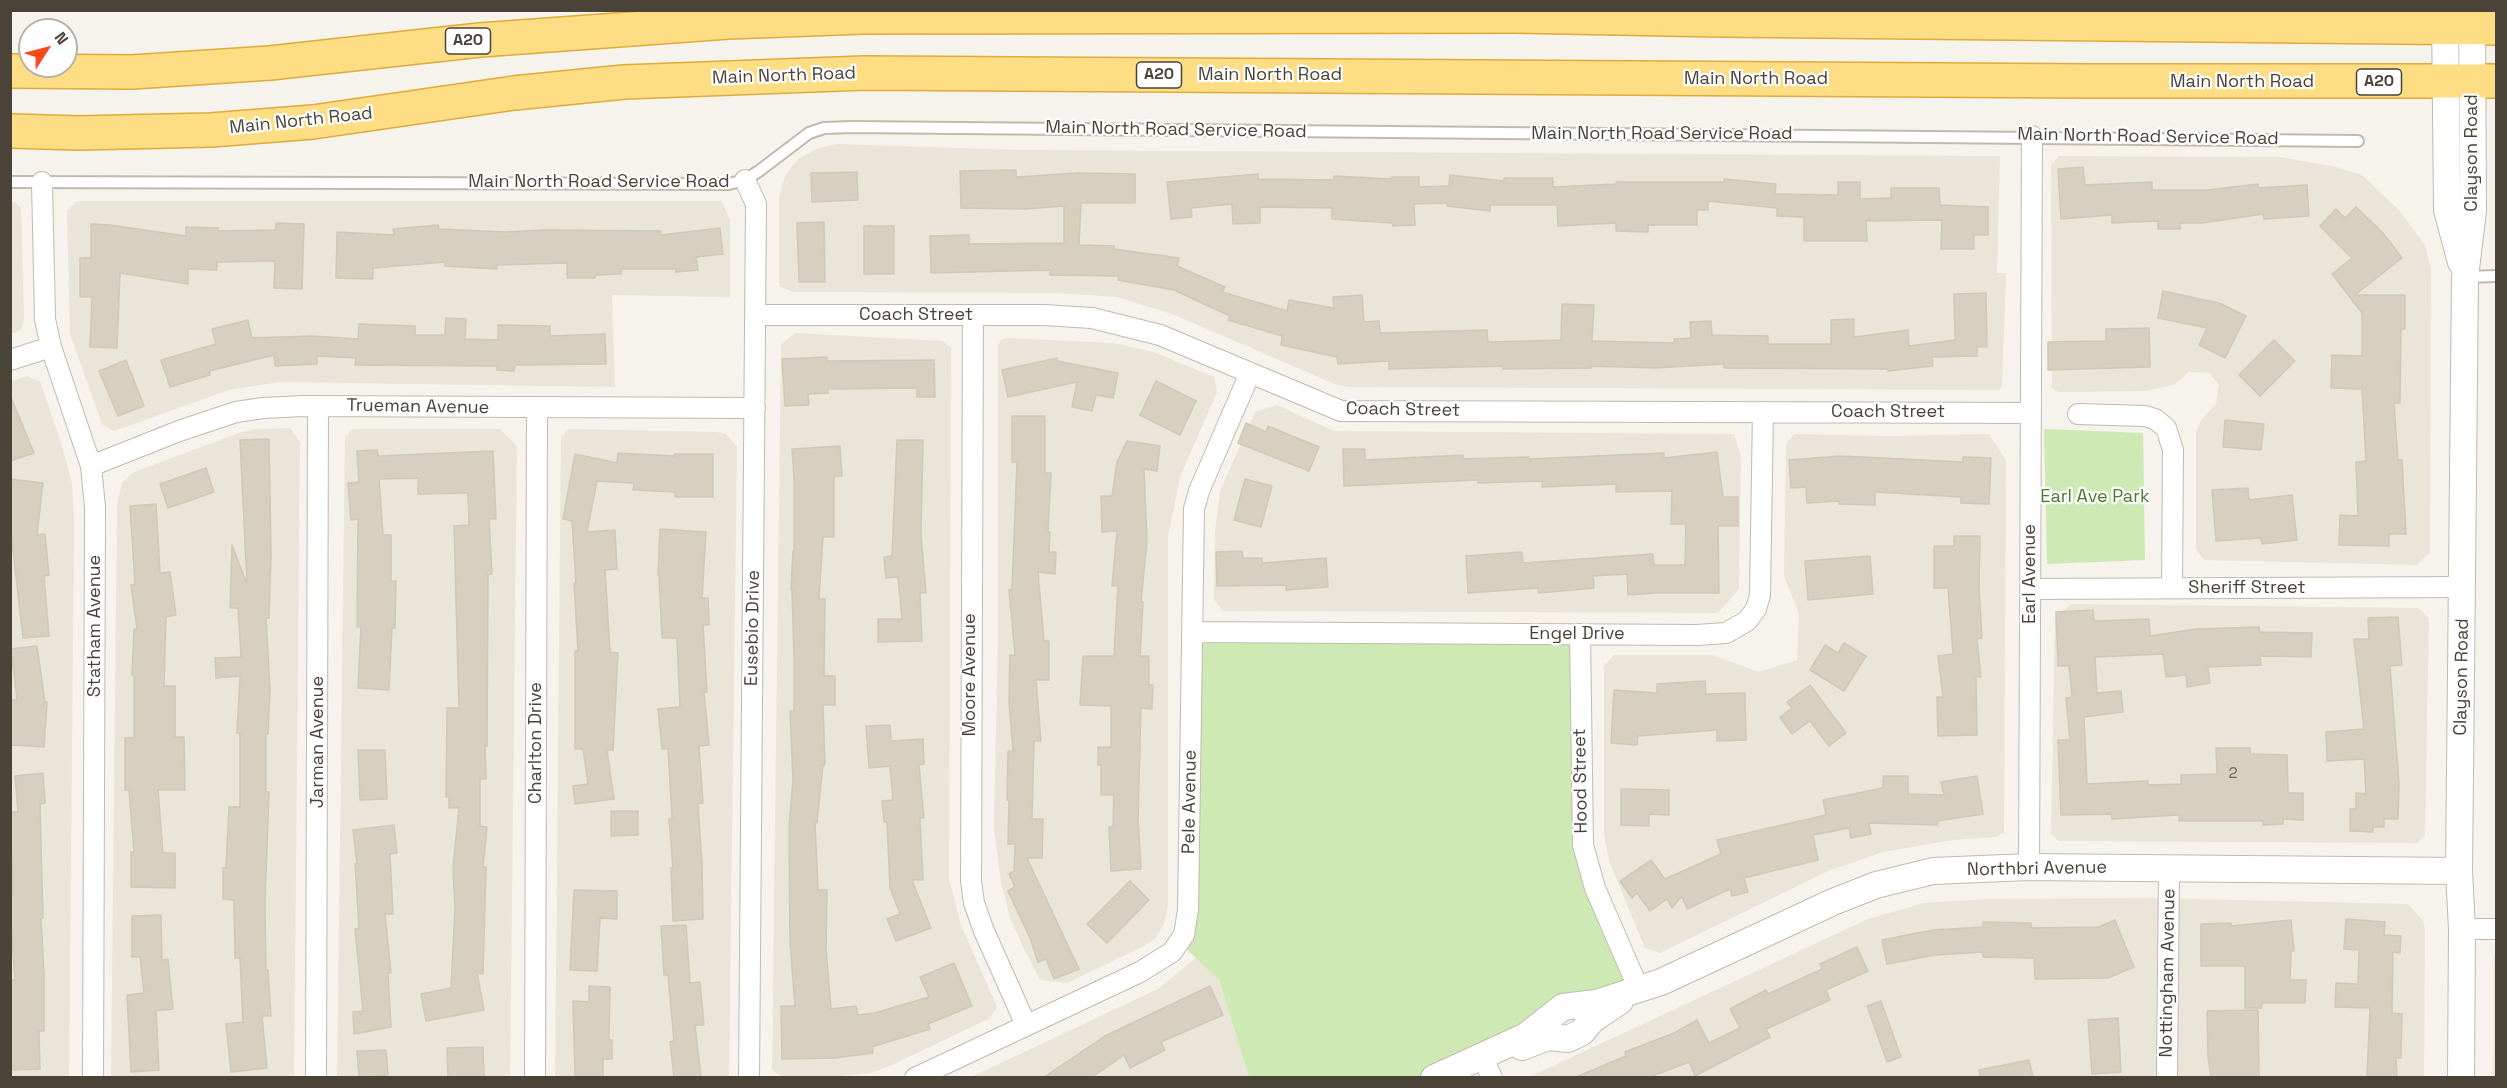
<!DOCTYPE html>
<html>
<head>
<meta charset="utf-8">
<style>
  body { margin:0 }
  #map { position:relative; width:2507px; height:1088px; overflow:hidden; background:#f5f3eb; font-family:"Space Grotesk",sans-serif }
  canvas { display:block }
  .frame { position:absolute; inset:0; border:12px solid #4a4438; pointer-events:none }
  .north { position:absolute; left:18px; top:18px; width:60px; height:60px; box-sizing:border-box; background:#fff; border:2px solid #b7b4af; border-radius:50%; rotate:54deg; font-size:16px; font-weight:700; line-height:24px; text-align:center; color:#4a4438 }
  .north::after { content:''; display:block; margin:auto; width:21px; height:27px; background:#fb491c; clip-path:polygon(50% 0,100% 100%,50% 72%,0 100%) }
</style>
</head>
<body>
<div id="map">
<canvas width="2507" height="1088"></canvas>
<div class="frame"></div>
<div class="north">N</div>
</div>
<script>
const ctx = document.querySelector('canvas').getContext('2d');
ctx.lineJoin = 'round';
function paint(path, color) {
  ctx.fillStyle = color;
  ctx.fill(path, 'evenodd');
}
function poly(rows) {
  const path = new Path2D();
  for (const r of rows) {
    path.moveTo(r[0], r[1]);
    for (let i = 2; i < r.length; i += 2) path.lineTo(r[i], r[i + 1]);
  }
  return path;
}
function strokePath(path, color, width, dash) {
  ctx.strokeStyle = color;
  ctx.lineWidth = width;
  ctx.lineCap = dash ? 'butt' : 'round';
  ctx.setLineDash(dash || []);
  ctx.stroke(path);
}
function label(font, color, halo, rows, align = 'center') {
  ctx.font = font + ' "Space Grotesk",sans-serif';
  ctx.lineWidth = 4.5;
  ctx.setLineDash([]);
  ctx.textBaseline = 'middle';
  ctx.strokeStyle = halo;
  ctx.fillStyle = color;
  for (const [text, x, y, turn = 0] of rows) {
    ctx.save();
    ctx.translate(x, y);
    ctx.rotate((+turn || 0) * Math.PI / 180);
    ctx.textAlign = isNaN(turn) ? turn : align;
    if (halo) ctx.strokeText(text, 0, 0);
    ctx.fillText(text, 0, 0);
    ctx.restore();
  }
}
const residential = poly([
  [837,144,1022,150,2000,156,1997,273,2006,273,2002,387,1999,390,1350,387,1337,385,1172,314,1117,297,1057,293,793,292,779,286,779,197,785,176,798,159,816,149],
  [2059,156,2280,157,2336,167,2362,175,2399,210,2425,245,2431,269,2430,552,2417,565,2204,560,2196,549,2196,433,2201,420,2216,404,2219,385,2209,373,2189,372,2175,384,2146,391,2058,392,2052,388,2051,165],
  [77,201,721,201,730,219,730,297,612,295,615,387,279,382,229,390,114,431,102,424,70,334,67,211],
  [10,202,15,202,21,208,24,319,21,330,11,334],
  [796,333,943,341,951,348,949,879,961,925,997,1007,990,1018,894,1064,871,1073,833,1077,783,1078,772,1070,781,344],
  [1007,338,1114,343,1153,352,1214,377,1217,392,1180,477,1168,536,1168,905,1165,921,1156,938,1144,946,1067,983,1040,980,1024,949,1010,917,1001,882,994,828,998,632,998,346,1001,340],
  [27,376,40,381,62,446,72,483,74,525,69,1077,11,1077,10,382],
  [1277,405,1334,431,1734,434,1741,457,1739,589,1718,613,1223,611,1214,600,1215,532,1220,491,1255,412],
  [290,428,300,442,294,1077,111,1078,117,505,122,483,134,472,239,433,255,429],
  [353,429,500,429,517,446,510,1077,337,1078,345,437],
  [569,429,717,432,726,434,737,447,729,1077,555,1078,561,437],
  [1794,434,1888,436,1989,434,2006,460,2004,832,1997,837,1953,840,1883,852,1826,872,1660,953,1645,948,1609,861,1604,834,1604,666,1614,655,1712,655,1759,672,1797,660,1799,614,1784,576,1786,444],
  [2071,604,2418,608,2429,618,2425,835,2417,843,2058,841,2051,833,2055,617],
  [2153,898,2408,904,2423,921,2425,930,2424,1077,1527,1078,1868,919,1924,903,1987,899],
  [2496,955,2496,1077,2493,1078,2494,958],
  [1197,957,1219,980,1249,1077,969,1078,1158,989]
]);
const green = poly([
  [2044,429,2143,433,2145,560,2047,564],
  [1192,632,1580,634,1581,822,1639,990,1596,1003,1434,1077,1249,1077,1219,980,1180,943]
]);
const building = poly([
  [2083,167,2085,185,2152,182,2152,190,2208,190,2258,184,2258,188,2307,185,2309,216,2264,219,2263,214,2202,223,2180,223,2180,229,2158,229,2158,221,2112,223,2112,215,2061,219,2058,169,2083,167],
  [1016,170,1016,177,1078,173,1135,174,1135,203,1081,203,1079,245,1114,246,1114,249,1179,258,1177,266,1225,287,1222,292,1287,311,1289,300,1334,308,1333,297,1362,295,1364,322,1379,321,1380,333,1487,330,1488,342,1561,340,1562,304,1594,305,1592,341,1674,343,1674,339,1691,338,1690,322,1711,321,1712,335,1768,336,1768,344,1831,344,1831,320,1854,319,1854,337,1908,330,1909,346,1955,340,1954,294,1986,293,1987,347,1977,347,1977,356,1932,357,1933,366,1888,371,1888,369,1724,368,1724,364,1655,368,1591,366,1591,368,1503,369,1503,366,1389,369,1389,361,1338,364,1337,357,1281,345,1282,336,1228,320,1230,316,1174,290,1118,280,1119,276,1050,275,1050,270,931,273,930,236,969,235,969,244,1064,243,1064,206,1024,209,961,208,960,171,1016,170],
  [857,172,858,200,812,202,811,173,857,172],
  [1258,174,1258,179,1334,180,1334,176,1391,179,1391,177,1419,177,1419,187,1449,186,1450,175,1504,181,1504,178,1553,178,1553,187,1616,184,1616,182,1724,182,1724,179,1776,184,1775,194,1838,195,1838,182,1860,182,1860,199,1891,198,1891,188,1939,188,1940,205,1988,207,1988,235,1974,235,1974,249,1941,249,1942,220,1866,221,1867,241,1804,241,1804,217,1777,216,1777,208,1708,201,1708,210,1697,210,1697,225,1648,225,1648,232,1616,231,1616,223,1558,226,1557,205,1490,205,1490,211,1447,206,1447,203,1414,204,1415,225,1393,226,1392,223,1332,219,1332,208,1260,207,1260,223,1233,224,1232,204,1191,208,1192,217,1171,219,1167,182,1258,174],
  [2356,207,2383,233,2402,258,2355,295,2405,295,2405,329,2401,329,2400,403,2394,403,2398,460,2402,460,2406,534,2389,534,2389,546,2339,545,2340,515,2358,516,2356,462,2366,461,2362,389,2331,388,2332,355,2362,356,2362,313,2332,274,2352,258,2320,226,2336,209,2345,218,2356,207],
  [824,222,825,282,799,282,797,223,824,222],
  [276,223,304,224,302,289,274,288,275,261,217,262,217,270,188,269,188,284,120,273,117,348,90,347,92,297,80,297,80,258,91,258,91,224,110,225,186,236,186,227,218,228,218,231,276,230,276,223],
  [438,225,439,229,506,232,545,230,661,231,661,235,720,228,723,254,696,257,698,270,676,272,676,269,621,269,621,274,595,275,595,278,567,278,567,263,497,265,497,269,445,266,445,262,373,268,373,279,336,278,337,232,394,235,393,229,438,225],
  [864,226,894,226,894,274,864,274,864,226],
  [2163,291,2219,303,2246,316,2225,358,2199,345,2207,328,2158,318,2163,291],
  [446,318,466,319,465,339,498,340,498,325,550,326,550,336,605,334,606,364,515,365,514,371,497,370,497,366,355,365,356,358,317,356,317,364,275,366,274,355,209,371,210,375,170,387,161,360,216,344,212,329,248,320,252,338,312,336,358,339,359,324,415,326,415,335,445,335,446,318],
  [2149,328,2150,367,2048,370,2048,342,2106,341,2106,329,2149,328],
  [2274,340,2295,361,2260,396,2239,375,2274,340],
  [827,357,827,361,934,360,935,397,917,397,917,388,828,389,828,393,808,394,809,405,785,406,782,359,827,357],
  [1057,358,1057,361,1118,373,1113,398,1096,395,1092,411,1072,407,1077,382,1008,397,1002,370,1057,358],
  [126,360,144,406,118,416,99,371,126,360],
  [1156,381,1196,401,1180,435,1140,415,1156,381],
  [10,395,34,453,10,461,10,395],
  [1012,416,1045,416,1045,473,1051,473,1048,532,1050,532,1049,552,1056,552,1055,574,1038,572,1044,641,1049,641,1049,680,1036,680,1041,741,1034,741,1032,819,1043,819,1042,858,1027,858,1079,969,1054,979,1046,959,1038,962,1030,938,1008,891,1015,887,1009,874,1014,871,1015,844,1008,844,1009,800,1007,800,1008,751,1013,751,1009,701,1010,655,1015,655,1009,590,1012,589,1017,462,1012,462,1012,416],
  [2225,420,2264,424,2261,450,2223,447,2225,420],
  [1246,423,1266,432,1268,426,1319,447,1309,471,1238,443,1246,423],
  [269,439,271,557,269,618,266,618,270,689,268,734,266,734,266,792,269,792,265,901,266,970,268,970,271,1016,262,1016,267,1068,231,1072,226,1024,243,1022,240,958,235,958,234,900,223,899,223,868,226,868,229,807,240,807,240,733,237,733,240,676,216,678,215,658,241,657,238,608,230,608,232,545,247,584,240,440,269,439],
  [897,440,923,440,921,535,926,593,920,593,922,641,878,642,878,619,902,619,898,577,886,578,884,557,892,556,897,440],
  [1127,441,1160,446,1157,471,1144,469,1147,541,1141,602,1143,602,1140,656,1149,656,1149,685,1153,685,1152,709,1141,708,1138,818,1141,869,1111,871,1109,827,1113,826,1114,795,1101,795,1101,765,1098,765,1098,747,1111,747,1111,706,1080,705,1083,656,1114,656,1118,586,1112,586,1117,531,1102,532,1101,496,1112,496,1117,462,1127,441],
  [840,446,842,476,834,476,834,537,823,537,819,599,825,599,824,676,835,676,835,705,823,705,825,765,823,765,817,823,815,822,818,890,827,890,826,948,831,1009,856,1006,858,1015,874,1013,929,997,920,977,954,963,972,1006,928,1024,930,1029,872,1047,873,1053,835,1058,782,1059,781,1006,795,1006,790,942,789,827,793,780,790,711,794,711,794,655,792,590,791,590,793,551,794,551,794,478,792,449,840,446],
  [1343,449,1365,449,1365,460,1463,455,1463,459,1529,457,1529,459,1664,453,1664,458,1717,452,1723,497,1738,497,1738,526,1718,526,1719,593,1655,593,1628,595,1627,574,1593,576,1594,588,1539,593,1538,588,1468,593,1466,556,1522,552,1523,563,1653,554,1654,565,1685,565,1686,524,1671,524,1672,491,1616,492,1616,484,1542,487,1542,481,1478,483,1478,480,1344,486,1343,449],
  [377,450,378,456,493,451,496,519,489,519,492,574,488,574,487,746,485,746,486,779,480,779,480,826,487,827,483,867,486,867,483,974,477,973,484,1010,426,1021,421,994,451,988,455,907,453,868,459,808,449,808,449,797,446,797,447,708,459,708,454,526,469,525,468,493,418,494,418,478,379,479,383,535,391,535,391,581,396,581,395,628,392,628,389,690,358,688,361,627,357,627,358,519,351,520,348,483,359,482,357,451,377,450],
  [618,453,675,456,675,454,713,454,713,497,675,497,675,492,633,490,634,483,597,481,587,532,615,530,617,569,605,570,610,652,618,653,613,750,607,750,614,799,575,804,573,786,588,784,583,749,575,749,575,651,578,651,574,583,576,583,572,521,563,519,575,454,617,463,618,453],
  [1841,456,1963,462,1963,457,1991,458,1989,504,1961,503,1961,497,1875,492,1875,505,1839,504,1839,501,1807,503,1806,487,1791,488,1789,460,1841,456],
  [206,468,214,492,168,508,160,484,206,468],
  [10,479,43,483,37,535,45,534,49,575,44,576,49,636,23,638,10,524,10,479],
  [1245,479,1272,486,1261,527,1234,520,1245,479],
  [2248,488,2249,500,2292,495,2297,540,2262,544,2261,538,2216,541,2212,490,2248,488],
  [156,504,160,573,170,572,176,615,166,617,164,686,175,686,175,737,184,737,185,790,158,790,163,853,175,853,175,888,131,887,131,852,134,852,129,790,125,790,125,738,134,738,134,676,132,675,134,629,137,629,131,585,135,584,130,506,156,504],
  [660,529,706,532,702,598,708,598,709,625,703,625,707,692,704,692,709,745,699,746,703,803,698,804,702,864,703,919,673,921,671,868,673,868,669,819,672,818,668,749,662,749,658,709,680,707,677,638,662,638,659,575,658,575,660,529],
  [1954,536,1980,536,1979,588,1982,638,1977,639,1981,677,1976,677,1977,735,1938,736,1937,697,1943,697,1938,656,1953,654,1948,588,1934,588,1934,546,1954,546,1954,536],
  [1242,551,1243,558,1262,558,1262,563,1326,558,1328,587,1286,590,1286,585,1217,586,1216,552,1242,551],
  [1870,556,1873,594,1808,600,1805,561,1870,556],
  [2093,610,2094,621,2149,619,2150,636,2196,629,2259,627,2260,632,2312,633,2311,657,2260,656,2261,665,2208,667,2210,683,2187,687,2186,675,2166,677,2163,654,2095,657,2097,693,2121,691,2123,712,2084,717,2087,784,2148,781,2148,785,2181,784,2181,775,2217,774,2216,748,2250,748,2250,754,2287,755,2288,793,2303,793,2303,820,2283,819,2283,824,2263,825,2263,821,2179,821,2179,815,2112,819,2111,814,2061,815,2058,740,2070,740,2066,698,2072,697,2069,666,2058,666,2056,612,2093,610],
  [2398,617,2402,665,2390,666,2399,784,2398,819,2384,819,2384,827,2373,827,2373,832,2350,831,2350,809,2356,809,2356,793,2366,794,2364,759,2327,761,2326,732,2364,729,2354,639,2369,639,2368,618,2398,617],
  [1844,643,1866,656,1844,691,1810,670,1825,645,1838,653,1844,643],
  [37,646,45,702,47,702,44,747,10,745,10,700,17,700,11,649,37,646],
  [1705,681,1706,694,1745,693,1746,740,1717,741,1717,730,1638,736,1637,745,1611,743,1614,690,1657,693,1657,684,1705,681],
  [1810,685,1846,733,1829,746,1810,721,1792,734,1780,717,1792,708,1787,702,1810,685],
  [890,725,891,741,923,739,924,764,919,765,924,818,920,818,923,880,912,880,931,928,896,941,887,919,900,914,890,888,887,822,884,822,882,801,893,800,890,766,869,768,866,726,890,725],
  [358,750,385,750,387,799,360,800,358,750],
  [43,773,45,803,40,804,43,918,41,918,44,975,44,1031,39,1031,40,1069,10,1070,10,980,15,980,10,911,10,895,13,895,10,812,18,812,15,776,43,773],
  [1883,776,1908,776,1908,794,1944,795,1941,782,1977,776,1983,814,1937,821,1937,825,1869,823,1871,834,1851,838,1849,828,1813,835,1818,860,1744,878,1748,892,1732,896,1730,889,1687,909,1682,896,1672,908,1667,899,1650,911,1637,893,1632,898,1620,881,1651,860,1665,879,1721,854,1717,840,1826,815,1823,800,1883,788,1883,776],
  [1621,789,1669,790,1669,815,1649,814,1649,826,1621,825,1621,789],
  [611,811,638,811,638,835,611,836,611,811],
  [394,825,397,853,390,854,393,914,385,914,391,973,388,973,391,1027,354,1034,353,1012,363,1011,355,929,359,928,355,864,357,864,353,830,394,825],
  [1130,881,1149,900,1107,943,1087,924,1130,881],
  [574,890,617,891,617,919,600,918,597,971,570,970,574,890],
  [161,915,162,960,168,959,173,1009,156,1011,159,1070,131,1072,127,995,144,993,140,957,132,957,132,916,161,915],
  [2346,919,2385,922,2384,935,2401,936,2400,953,2393,952,2392,1013,2402,1014,2401,1058,2396,1058,2397,1077,2367,1077,2370,1008,2335,1007,2336,983,2358,984,2359,950,2344,949,2346,919],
  [2115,920,2134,967,2108,978,2035,979,2034,958,1983,957,1983,952,1935,955,1887,964,1882,940,1933,930,1983,927,1983,922,2031,923,2031,928,2099,927,2115,920],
  [2291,920,2294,951,2291,951,2290,980,2306,980,2305,1003,2262,1003,2262,1008,2245,1008,2245,966,2201,966,2201,924,2231,923,2231,926,2291,920],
  [686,925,690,983,700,982,704,1025,695,1025,701,1077,674,1077,670,1042,674,1041,668,975,664,975,661,926,686,925],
  [1857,947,1868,971,1826,990,1830,1000,1766,1029,1770,1037,1695,1076,1689,1062,1650,1077,1576,1077,1626,1056,1625,1052,1674,1033,1697,1020,1709,1043,1740,1028,1730,1009,1766,990,1768,994,1822,969,1820,964,1857,947],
  [589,986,610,987,609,1040,612,1040,612,1059,603,1059,603,1077,575,1077,573,1001,589,1002,589,986],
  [1210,986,1223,1015,1161,1042,1165,1050,1130,1068,1124,1055,1092,1077,1044,1077,1105,1036,1210,986],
  [1881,1001,1901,1057,1887,1062,1867,1006,1881,1001],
  [2258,1010,2259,1077,2211,1077,2208,1057,2207,1011,2258,1010],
  [2118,1018,2121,1072,2092,1074,2088,1020,2118,1018],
  [483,1047,484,1077,448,1077,447,1048,483,1047],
  [386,1050,388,1075,359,1077,357,1051,386,1050],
  [2029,1060,2033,1077,1980,1077,1979,1070,2029,1060]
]);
const service = poly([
  [10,182,729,184,745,180,759,171,809,133,824,128,852,127,2358,141],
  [2466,277,2496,276]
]);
const minor = poly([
  [745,180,756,204,749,1078],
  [42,182,45,319,51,347,91,466,95,507,93,1078],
  [755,315,1044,315,1092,318,1160,335,1341,411,2031,413],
  [973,315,971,881,974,903,984,931,1026,1025],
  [10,360,51,347],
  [2078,414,2145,416,2155,419,2166,428,2173,450,2172,588],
  [91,466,179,431,236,412,263,408,303,406,755,408],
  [2030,589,2463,587],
  [1192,632,1697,635,1726,633,1747,621,1756,609,1760,595,1763,412],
  [1580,634,1583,845,1595,888,1639,990],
  [2029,867,2032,136],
  [2462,929,2496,929],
  [1482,1056,1492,1078],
  [316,1078,318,406],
  [535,1078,537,408],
  [915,1078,1140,972,1172,952,1184,935,1188,910,1194,509,1199,491,1250,373],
  [2167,1078,2169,868]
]);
const tertiary = poly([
  [2445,10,2447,210,2461,262],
  [1522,1047,1548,1037,1568,1039,1582,1032,1592,1020,1620,1001],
  [1434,1078,1526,1036,1563,1007,1596,1003,1661,982,1833,902,1876,885,1933,871,2029,867,2459,871],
  [2461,1078,2462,929,2459,871,2465,277,2473,211,2472,10]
]);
const trunk = poly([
  [10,71,132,72,270,63,480,40,728,22,863,17,1515,16,1723,20,2496,28],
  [10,131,80,133,211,130,313,122,514,93,624,82,865,73,2088,81,2496,81]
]);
const numberNames = [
  ["2",2233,774]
];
const shields = [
  [468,41,45],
  [1159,75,45],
  [2379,82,45]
];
const shieldNames = [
  ["A20",468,41],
  ["A20",1159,75],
  ["A20",2379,82]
];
const streetNames = [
  ["Main North Road",1270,75],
  ["Main North Road",784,76,-2],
  ["Main North Road",1756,79],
  ["Main North Road",2242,82],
  ["Main North Road",301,121,-6],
  ["Main North Road Service Road",1176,130,1],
  ["Main North Road Service Road",1662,134],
  ["Main North Road Service Road",2148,137,1],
  ["Clayson Road",2472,153,-90],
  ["Main North Road Service Road",599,182],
  ["Coach Street",916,315],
  ["Trueman Avenue",418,407,1],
  ["Coach Street",1403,410,1],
  ["Coach Street",1888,412],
  ["Earl Avenue",2030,574,-90],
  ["Sheriff Street",2247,588],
  ["Statham Avenue",95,626,-90],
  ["Eusebio Drive",753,628,-89],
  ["Engel Drive",1577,634],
  ["Moore Avenue",970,675,-90],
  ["Clayson Road",2462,677,-89],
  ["Jarman Avenue",318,742,-90],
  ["Charlton Drive",536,743,-90],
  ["Hood Street",1581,781,-91],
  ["Pele Avenue",1190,802,-89],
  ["Northbri Avenue",2037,869,-1],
  ["Nottingham Avenue",2168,973,-89]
];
const parkNames = [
  ["Earl Ave Park",2095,497]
];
paint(residential, '#e9e5d9');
paint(green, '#cee9b4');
paint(building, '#d7cfc0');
strokePath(building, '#d2c8b3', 1.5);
strokePath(service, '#c1bbad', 14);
strokePath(minor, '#c1bbad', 22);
strokePath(tertiary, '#c1bbad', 28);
strokePath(trunk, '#dfab3b', 36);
strokePath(service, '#fff', 10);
strokePath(minor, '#fff', 20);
strokePath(tertiary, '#fff', 26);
strokePath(trunk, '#fede84', 33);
label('15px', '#6d675a', null, numberNames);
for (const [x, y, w] of shields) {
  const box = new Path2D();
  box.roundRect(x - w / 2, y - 13, w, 26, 4.5);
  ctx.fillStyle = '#fff';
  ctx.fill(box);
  strokePath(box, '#4a4438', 1.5);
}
label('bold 16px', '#4a4438', null, shieldNames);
label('18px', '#4a4438', '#fff', streetNames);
label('18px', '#457d2a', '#fff', parkNames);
</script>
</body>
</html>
